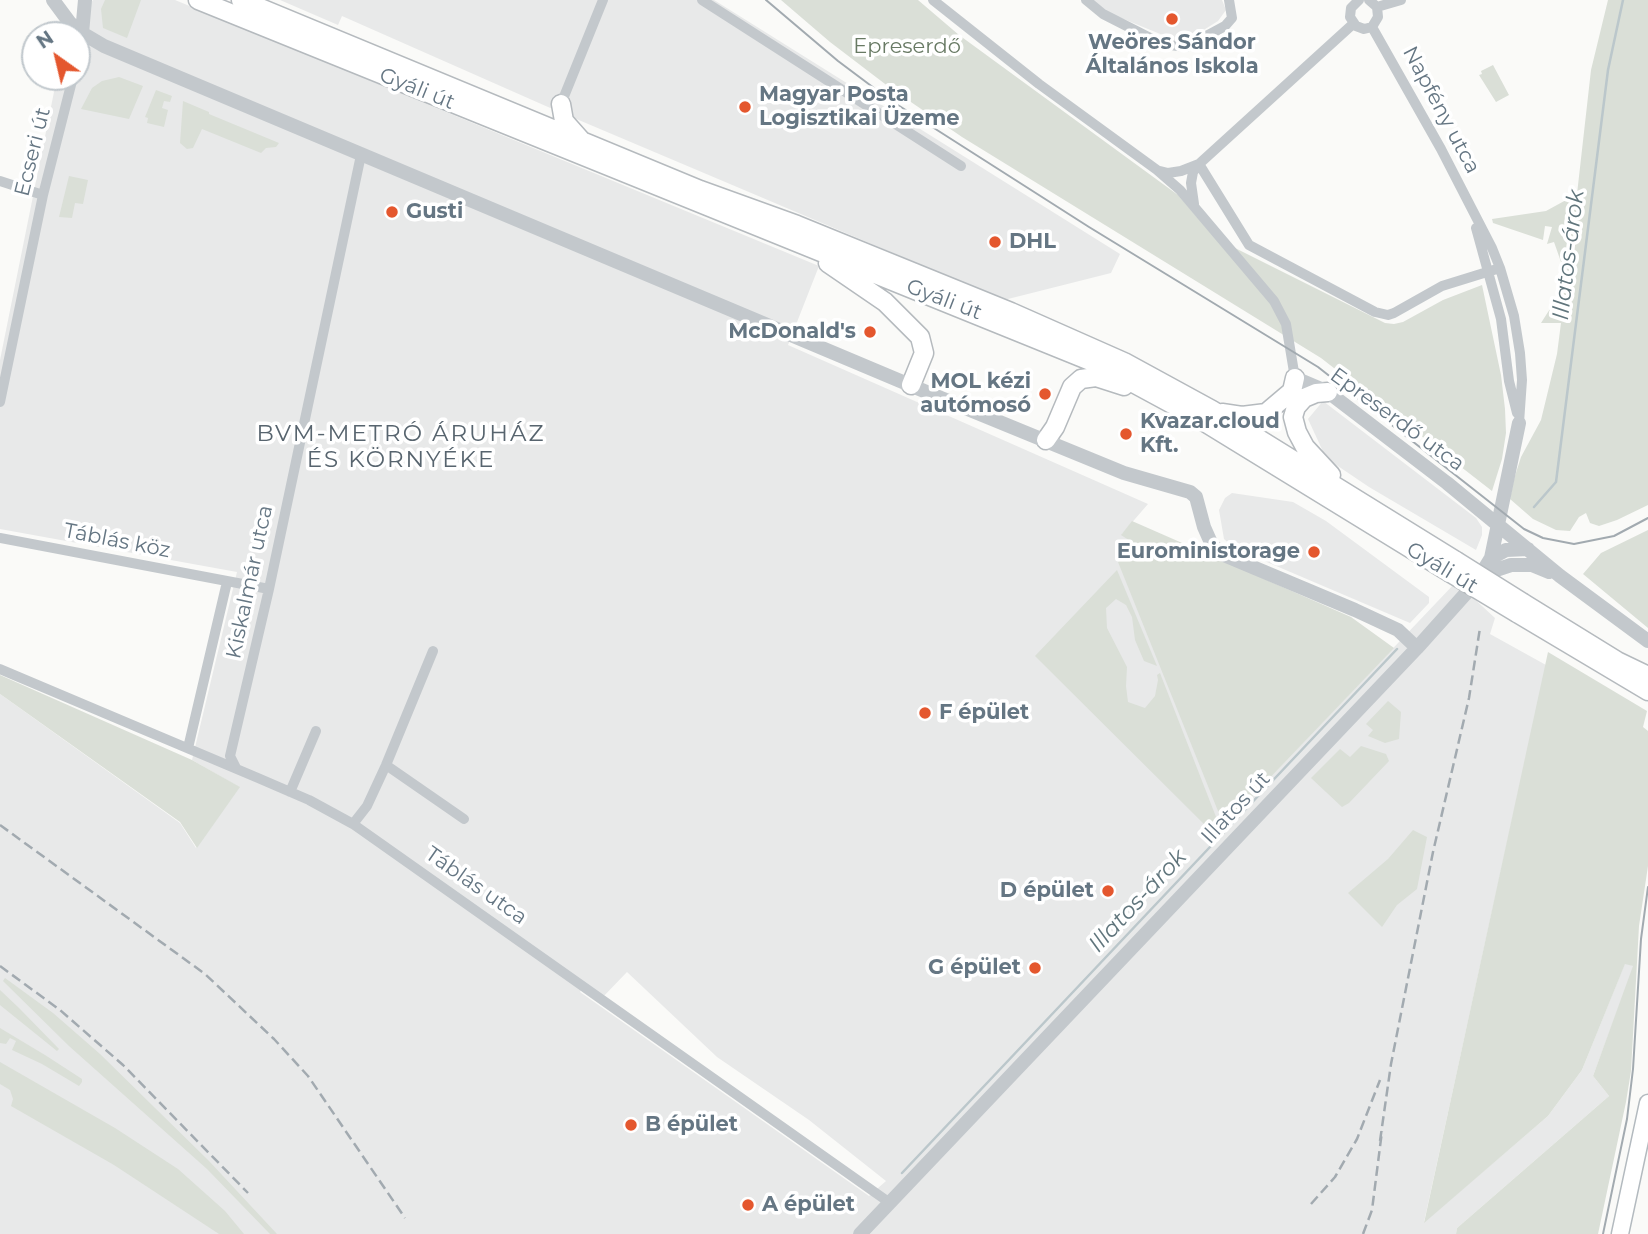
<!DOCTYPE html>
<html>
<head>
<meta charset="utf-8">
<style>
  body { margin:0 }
  #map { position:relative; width:1648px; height:1234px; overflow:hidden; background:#fafaf8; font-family:Montserrat,sans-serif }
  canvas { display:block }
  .north { position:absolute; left:21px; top:21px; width:70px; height:70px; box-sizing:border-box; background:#fff; border:2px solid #c1c8cd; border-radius:50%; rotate:326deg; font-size:19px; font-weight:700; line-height:28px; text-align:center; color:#657683 }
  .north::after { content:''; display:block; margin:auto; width:24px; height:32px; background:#e4572e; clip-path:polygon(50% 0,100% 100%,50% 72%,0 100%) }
</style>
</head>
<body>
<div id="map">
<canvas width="1648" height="1234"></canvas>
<div class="north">N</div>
</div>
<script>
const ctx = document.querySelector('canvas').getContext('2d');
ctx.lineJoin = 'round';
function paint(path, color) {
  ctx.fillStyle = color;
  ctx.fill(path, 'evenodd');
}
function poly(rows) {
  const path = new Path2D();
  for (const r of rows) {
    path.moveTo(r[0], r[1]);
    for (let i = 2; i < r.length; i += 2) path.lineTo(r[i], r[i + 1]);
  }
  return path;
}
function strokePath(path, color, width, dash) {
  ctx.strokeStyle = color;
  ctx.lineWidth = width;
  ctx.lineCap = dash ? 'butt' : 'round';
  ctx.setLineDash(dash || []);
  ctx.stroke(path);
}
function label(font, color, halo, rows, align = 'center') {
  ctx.font = font + ' Montserrat,sans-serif';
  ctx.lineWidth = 7;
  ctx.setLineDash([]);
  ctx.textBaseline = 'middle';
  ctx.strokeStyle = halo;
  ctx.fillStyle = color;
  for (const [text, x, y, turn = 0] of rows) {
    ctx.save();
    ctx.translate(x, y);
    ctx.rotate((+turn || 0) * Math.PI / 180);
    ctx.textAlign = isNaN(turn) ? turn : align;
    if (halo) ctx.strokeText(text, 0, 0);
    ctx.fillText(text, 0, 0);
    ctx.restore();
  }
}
const built = poly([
  [93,0,175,0,819,266,788,345,1148,504,1122,534,1135,544,1224,826,1456,582,1495,618,1490,634,1546,665,1424,1222,1548,1116,1582,1070,1625,963,1634,966,1593,1076,1609,1096,1457,1228,1456,1234,0,1234,0,694,180,823,196,848,239,787,192,760,237,572,0,529,0,360,57,77,77,77,77,35,70,35],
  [627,972,717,1057,809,1120,886,1181,869,1196,580,992,583,987,601,999],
  [280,0,714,0,1120,254,1111,273,1004,300,548,107,342,16,338,25],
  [1093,0,1222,0,1226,10,1218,21,1186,41,1175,40,1094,7],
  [1323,401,1476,518,1482,527,1482,535,1476,550,1369,487,1326,458,1308,419],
  [1232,493,1293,502,1326,521,1429,597,1429,603,1410,623,1234,548,1224,539,1219,510,1225,498]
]);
const green = poly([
  [105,0,141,0,127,38,103,28,101,9],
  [781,0,918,0,959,35,1178,195,1215,238,1385,323,1394,324,1403,322,1443,300,1482,285,1501,375,1505,409,1506,433,1502,459,1492,491,1321,358,962,137,889,87,830,42],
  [1608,0,1648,0,1648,505,1617,520,1599,526,1590,523,1586,513,1579,517,1570,531,1556,530,1533,519,1510,499,1514,479,1521,457,1541,420,1557,354,1561,323,1541,323,1562,290,1561,262,1554,242,1547,244,1552,227,1545,226,1543,240,1493,223,1492,219,1546,211,1577,194,1591,70],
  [1493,65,1509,95,1496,102,1479,75,1482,74,1481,71],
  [119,77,143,86,129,119,81,109,92,88,102,81],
  [156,90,172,96,170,102,164,101,162,108,168,110,164,127,147,123,148,118,145,117],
  [183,101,209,112,209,114,279,143,276,147,266,148,261,153,202,129,193,148,187,149,180,143],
  [69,176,88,180,83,204,75,203,72,218,59,217],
  [1132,521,1351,617,1394,648,1224,826,1118,562,1135,544,1121,535],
  [1648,530,1648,628,1583,574,1601,553],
  [1117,570,1157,666,1144,661,1135,640,1132,617,1126,605,1116,599,1106,608,1107,628,1127,667,1126,686,1128,702,1145,708,1155,696,1158,680,1157,675,1160,673,1218,822,1210,830,1035,656],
  [1548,652,1647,711,1643,727,1648,731,1648,866,1639,926,1631,1071,1626,1102,1598,1234,1456,1234,1457,1228,1609,1096,1593,1076,1633,966,1625,964,1582,1070,1548,1116,1424,1223],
  [0,675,192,760,240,787,197,848,180,822,0,694],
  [1388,701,1401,712,1399,739,1385,743,1368,736,1373,730,1366,724],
  [1361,746,1386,754,1389,761,1349,803,1342,807,1311,778,1340,749,1350,757],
  [1413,830,1427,837,1417,889,1397,905,1382,927,1348,893,1388,859],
  [5,978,53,1013,100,1054,209,1161,277,1234,270,1234,207,1169,69,1046,3,981],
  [0,990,19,1008,59,1049,57,1051,0,1005],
  [0,1028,45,1055,82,1079,82,1082,79,1086,42,1064,12,1050,16,1041,10,1038,6,1044,0,1043],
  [0,1062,115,1128,178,1169,225,1211,244,1234,219,1234,114,1165,11,1106,13,1099,10,1090,0,1084]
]);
const stream = poly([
  [1534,507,1556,482,1608,70,1623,0],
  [902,1173,1397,649]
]);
const minor = poly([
  [702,0,961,166],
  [933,0,1039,84,1157,170,1180,190,1274,301,1286,324,1295,378],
  [1086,0,1103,14,1162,44,1186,47,1225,26,1232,18,1229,0],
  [1359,0,1351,8,1350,17,1356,26,1364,29,1372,27,1378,17,1377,7,1369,0],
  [1377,7,1401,0],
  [1372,27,1441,149,1492,248,1500,268,1514,316,1520,353,1522,380,1519,423],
  [77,59,82,33],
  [561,104,603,0],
  [1199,164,1249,245,1375,312,1388,315,1394,313,1442,286,1500,268],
  [1160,171,1168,173,1181,171,1199,164,1353,24],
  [0,181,43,195],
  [1194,204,1191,183,1193,172,1199,164],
  [1476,228,1501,319,1509,381,1517,413],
  [0,402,43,195,73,77],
  [0,538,269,589],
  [0,669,258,778,309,800,353,824,890,1203],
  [188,748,227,582],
  [386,765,464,819],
  [236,768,230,756,269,589,361,155],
  [290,792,316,731],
  [353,824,367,806,386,765,433,651]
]);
const tertiary = poly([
  [53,0,70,23,82,33,104,46,936,396,1124,473,1190,492,1196,497,1204,527,1212,545,1224,555,1355,610,1398,630,1417,648],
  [82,33,85,0],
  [1295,378,1328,392,1447,483,1560,576,1648,641],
  [1491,558,1506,550,1528,549],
  [1480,579,1493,571,1511,565,1532,565,1549,572],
  [860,1234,1417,648,1477,581,1491,558,1519,423]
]);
const secondary = poly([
  [1620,1234,1648,1103]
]);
const primary = poly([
  [198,0,1100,365,1198,418,1449,572],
  [241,0,700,190,797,225,1011,312,1124,362,1212,410,1456,561],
  [561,104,564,121,580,139],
  [828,263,885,302,920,337,924,353,911,385],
  [1328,392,1316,393,1304,398,1296,407,1293,417,1297,432,1305,447,1331,475],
  [1222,413,1242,416,1266,413,1292,391,1295,378],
  [1046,440,1055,427,1072,387,1081,379,1096,377,1124,386],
  [1523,603,1617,661,1648,676],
  [1517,613,1648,691]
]);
const tram = poly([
  [766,0,838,61,890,100,1089,227,1318,367,1524,529,1543,538,1574,544,1614,536,1648,518],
  [1603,1234,1627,1119,1633,1069,1641,939,1648,887]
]);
const rail = poly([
  [0,825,205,974,274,1039,308,1076,405,1218],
  [0,966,60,1010,123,1065,248,1193],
  [1380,1141,1391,1064,1433,852,1469,698,1480,628],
  [1311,1204,1335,1177,1357,1139,1380,1080],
  [1363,1234,1372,1210,1382,1131]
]);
const primaryBridge = poly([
  [1456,561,1523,603],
  [1449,572,1517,613]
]);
const markers = [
  [1172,19,7,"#e4572e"],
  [745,107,7,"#e4572e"],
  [392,212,7,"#e4572e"],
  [995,242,7,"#e4572e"],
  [870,332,7,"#e4572e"],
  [1045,394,7,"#e4572e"],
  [1126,434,7,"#e4572e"],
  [1314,552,7,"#e4572e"],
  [925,713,7,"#e4572e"],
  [1108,891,7,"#e4572e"],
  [1035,968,7,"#e4572e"],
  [631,1125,7,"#e4572e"],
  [748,1205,7,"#e4572e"]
];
const poiNames = [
  ["Weöres Sándor",1172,43,"center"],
  ["Általános Iskola",1172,67,"center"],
  ["Magyar Posta",759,95],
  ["Logisztikai Üzeme",759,119],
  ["Gusti",406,212],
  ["DHL",1009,242],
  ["McDonald's",856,332,"right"],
  ["MOL kézi",1031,382,"right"],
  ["autómosó",1031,406,"right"],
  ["Kvazar.cloud",1140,422],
  ["Kft.",1140,446],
  ["Euroministorage",1300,552,"right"],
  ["F épület",939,713],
  ["D épület",1094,891,"right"],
  ["G épület",1021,968,"right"],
  ["B épület",645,1125],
  ["A épület",762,1205]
];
const parkNames = [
  ["Epreserdő",907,47]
];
const streetNames = [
  ["Gyáli út",417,89,22],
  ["Napfény utca",1441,110,62],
  ["Ecseri út",33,152,-76],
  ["Gyáli út",944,300,21],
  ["Epreserdő utca",1397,420,36],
  ["Táblás köz",117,541,11],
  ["Gyáli út",1442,568,31],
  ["Kiskalmár utca",250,582,-78],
  ["Illatos út",1236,808,-47],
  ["Táblás utca",476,886,35]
];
const waterNames = [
  ["Illatos-árok",1569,255,-83],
  ["Illatos-árok",1138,901,-47]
];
const neighbourhoodNames = [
  ["BVM-METRÓ ÁRUHÁZ",401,434],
  ["ÉS KÖRNYÉKE",401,460]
];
paint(built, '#e8e9e9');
paint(green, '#dadfd7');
strokePath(stream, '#bbc7cb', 2.5);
strokePath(secondary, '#b3babf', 19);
strokePath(primary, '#b5babe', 21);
strokePath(minor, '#c3c8cc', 10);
strokePath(tertiary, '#c3c8cc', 14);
strokePath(secondary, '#fff', 16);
strokePath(primary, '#fff', 18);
strokePath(tram, '#a2aab0', 2);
strokePath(rail, '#a2aab0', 2.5, [10, 5]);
strokePath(primaryBridge, '#b5babe', 21, []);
strokePath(primaryBridge, '#fff', 18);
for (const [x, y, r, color] of markers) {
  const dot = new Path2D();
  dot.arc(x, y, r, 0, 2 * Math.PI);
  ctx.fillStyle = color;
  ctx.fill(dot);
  strokePath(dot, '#fff', 2.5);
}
label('bold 21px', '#657683', '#fff', poiNames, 'left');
label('21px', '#687a64', '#fff', parkNames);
label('21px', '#657683', '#fff', streetNames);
label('italic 23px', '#60757c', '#fff', waterNames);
ctx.letterSpacing = '2px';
label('23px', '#57646e', '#fff', neighbourhoodNames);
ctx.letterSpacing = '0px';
</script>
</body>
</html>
